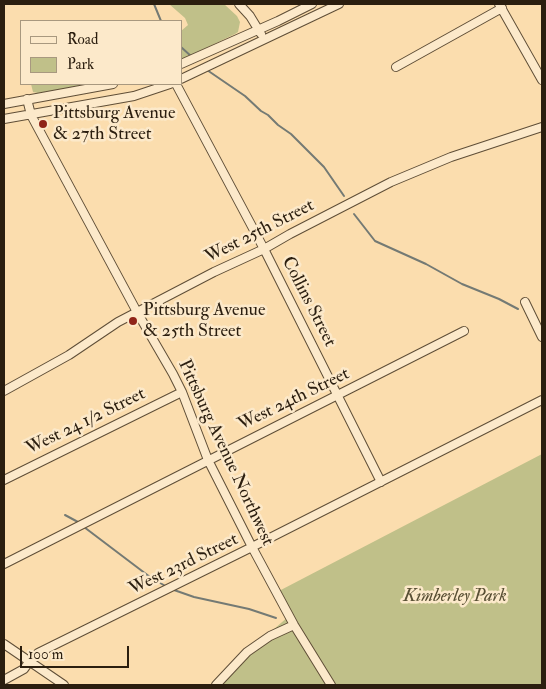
<!DOCTYPE html>
<html>
<head>
<meta charset="utf-8">
<style>
  body { margin:0 }
  #map { position:relative; width:546px; height:689px; overflow:hidden; background:#fbddae; font-family:"IM FELL Double Pica",serif }
  canvas { display:block }
  .frame { position:absolute; inset:0; border:5px solid #2b1e0f; pointer-events:none }
  .legend { position:absolute; left:20px; top:20px; width:162px; height:65px; box-sizing:border-box; background:#fce9ca; border:1px solid #a8987f; margin:0; padding:6px 9px; list-style:none; font-size:15px; color:#2b1e0f }
  .legend li { display:flex; align-items:center; gap:10px; height:25px }
  .legend b { width:25px; border:1px solid #a8987f }
  .scale { position:absolute; left:20px; top:646px; width:109px; height:22px; box-sizing:border-box; border:2px solid #2b1e0f; border-top:0; padding-left:6px; font-size:15px; line-height:18px; white-space:nowrap; color:#2b1e0f; -webkit-text-stroke:4px #fce9ca; paint-order:stroke }
</style>
</head>
<body>
<div id="map">
<canvas width="546" height="689"></canvas>
<div class="frame"></div>
<ul class="legend">
<li><b style="height:6px;background:#fce9ca"></b>Road</li>
<li><b style="height:14px;background:#c0c089"></b>Park</li>
</ul>
<div class="scale">100 m</div>
</div>
<script>
const ctx = document.querySelector('canvas').getContext('2d');
ctx.lineJoin = 'round';
function paint(path, color) {
  ctx.fillStyle = color;
  ctx.fill(path, 'evenodd');
}
function poly(rows) {
  const path = new Path2D();
  for (const r of rows) {
    path.moveTo(r[0], r[1]);
    for (let i = 2; i < r.length; i += 2) path.lineTo(r[i], r[i + 1]);
  }
  return path;
}
function strokePath(path, color, width, dash) {
  ctx.strokeStyle = color;
  ctx.lineWidth = width;
  ctx.lineCap = dash ? 'butt' : 'round';
  ctx.setLineDash(dash || []);
  ctx.stroke(path);
}
function label(font, color, halo, rows, align = 'center') {
  ctx.font = font + ' "IM FELL Double Pica",serif';
  ctx.lineWidth = 5;
  ctx.setLineDash([]);
  ctx.textBaseline = 'middle';
  ctx.strokeStyle = halo;
  ctx.fillStyle = color;
  for (const [text, x, y, turn = 0] of rows) {
    ctx.save();
    ctx.translate(x, y);
    ctx.rotate((+turn || 0) * Math.PI / 180);
    ctx.textAlign = isNaN(turn) ? turn : align;
    if (halo) ctx.strokeText(text, 0, 0);
    ctx.fillText(text, 0, 0);
    ctx.restore();
  }
}
const green = poly([
  [169,4,224,4,237,16,240,22,238,32,235,34,181,60,181,31,188,25,185,18],
  [31,84,94,84,38,93,33,92],
  [542,454,542,685,210,685,289,616,277,592]
]);
const stream = poly([
  [154,4,161,21],
  [181,47,192,57],
  [207,70,245,96,261,111,268,115,278,125,291,134,324,167,344,196],
  [354,214,375,241,426,264,462,284,499,299,518,309],
  [65,515,78,522],
  [84,527,150,577,167,587],
  [174,590,194,597,249,609,276,618]
]);
const minor = poly([
  [239,4,250,16,261,34],
  [499,4,542,80],
  [181,64,278,21,312,4],
  [396,67,502,8],
  [181,79,339,4],
  [176,84,264,249,381,482],
  [27,99,31,115,137,312,173,374,182,392,208,460,252,547,294,625,331,685],
  [4,104,113,84],
  [4,119,134,96,170,84],
  [525,302,542,337],
  [4,391,69,355,118,322,214,272,264,249,290,234,391,182,451,157,542,127],
  [4,480,182,392],
  [4,564,464,331],
  [4,644,64,685],
  [4,680,24,669,29,662,38,653,252,547,542,400],
  [216,685,247,652,270,636,294,625]
]);
const markers = [
  [43,124,5,"#8f2418"],
  [133,321,5,"#8f2418"]
];
const poiNames = [
  ["Pittsburg Avenue",53,114],
  ["& 27th Street",53,135],
  ["Pittsburg Avenue",143,311],
  ["& 25th Street",143,332]
];
const streetNames = [
  ["West 25th Street",260,232,-27],
  ["Collins Street",308,302,63],
  ["West 24th Street",294,400,-26],
  ["West 24 1/2 Street",86,422,-26],
  ["Pittsburg Avenue Northwest",225,453,65],
  ["West 23rd Street",184,565,-26]
];
const parkNames = [
  ["Kimberley Park",455,597]
];
paint(green, '#c0c089');
strokePath(stream, '#747a74', 2);
strokePath(minor, '#5f4e37', 10);
strokePath(minor, '#fce9ca', 8);
for (const [x, y, r, color] of markers) {
  const dot = new Path2D();
  dot.arc(x, y, r, 0, 2 * Math.PI);
  ctx.fillStyle = color;
  ctx.fill(dot);
  strokePath(dot, '#fce9ca', 2);
}
label('18px', '#2b1e0f', '#fce9ca', poiNames, 'left');
label('18px', '#2b1e0f', '#fce9ca', streetNames);
label('italic 18px', '#584f34', '#fce9ca', parkNames);
</script>
</body>
</html>
